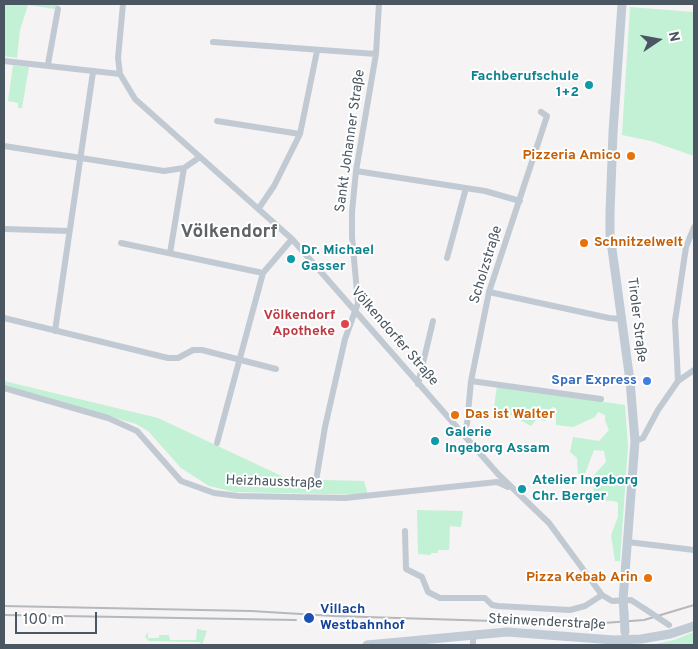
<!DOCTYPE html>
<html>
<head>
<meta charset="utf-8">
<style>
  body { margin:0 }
  #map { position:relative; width:698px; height:649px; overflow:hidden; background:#f5f3f3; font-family:Overpass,sans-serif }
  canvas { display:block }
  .frame { position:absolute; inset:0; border:5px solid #4a5661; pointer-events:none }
  .north { position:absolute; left:633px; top:15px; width:50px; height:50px; -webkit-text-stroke:4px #fff; paint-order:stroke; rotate:78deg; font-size:14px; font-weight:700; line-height:20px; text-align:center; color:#4a5661 }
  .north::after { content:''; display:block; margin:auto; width:18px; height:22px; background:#4a5661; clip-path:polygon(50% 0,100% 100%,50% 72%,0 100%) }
  .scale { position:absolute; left:15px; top:612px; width:82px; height:22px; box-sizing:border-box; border:2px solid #4a5661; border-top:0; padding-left:6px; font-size:15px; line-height:18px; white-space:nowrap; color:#4a5661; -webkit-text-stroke:4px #fff; paint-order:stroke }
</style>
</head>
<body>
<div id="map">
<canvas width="698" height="649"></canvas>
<div class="frame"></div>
<div class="north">N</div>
<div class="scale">100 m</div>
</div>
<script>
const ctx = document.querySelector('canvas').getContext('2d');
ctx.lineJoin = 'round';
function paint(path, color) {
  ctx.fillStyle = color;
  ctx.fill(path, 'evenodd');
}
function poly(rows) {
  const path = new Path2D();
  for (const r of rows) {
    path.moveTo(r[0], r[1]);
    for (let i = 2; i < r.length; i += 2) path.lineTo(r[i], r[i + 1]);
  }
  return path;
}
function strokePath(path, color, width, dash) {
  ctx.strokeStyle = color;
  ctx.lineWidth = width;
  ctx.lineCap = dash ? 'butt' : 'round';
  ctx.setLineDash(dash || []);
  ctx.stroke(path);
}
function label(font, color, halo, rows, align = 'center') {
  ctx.font = font + ' Overpass,sans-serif';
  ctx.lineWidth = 4;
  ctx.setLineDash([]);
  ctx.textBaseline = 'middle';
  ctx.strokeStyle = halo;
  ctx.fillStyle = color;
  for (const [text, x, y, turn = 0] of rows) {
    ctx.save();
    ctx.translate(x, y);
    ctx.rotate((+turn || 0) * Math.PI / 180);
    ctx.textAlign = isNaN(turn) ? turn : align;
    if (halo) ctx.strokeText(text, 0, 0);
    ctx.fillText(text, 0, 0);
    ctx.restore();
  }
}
const green = poly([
  [4,4,59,4,58,8,54,9,28,5,20,30,17,58,4,56],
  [630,7,694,12,694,156,651,141,622,135],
  [13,65,29,67,22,108,18,108,18,103,8,101],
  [4,381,158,418,288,479,364,481,368,495,234,492,209,486,181,468,148,431,136,424,4,385],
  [497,386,625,405,628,446,620,561,615,561,611,535,618,517,618,503,614,501,594,500,593,476,606,462,604,451,594,450,585,474,578,474,577,458,570,452,573,437,599,441,609,430,605,421,605,415,598,412,595,417,573,427,556,425,556,408,552,407,545,421,537,419,531,426,511,415,493,414],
  [417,510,463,511,461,527,450,526,449,550,438,550,438,553,431,553,431,555,418,554],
  [197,629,207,631,202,645,199,642,149,641,145,637,148,632,148,638,159,638,159,635,169,635,170,640,196,640],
  [694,632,694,645,651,645,674,640]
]);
const street = poly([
  [123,4,118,58,120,74,135,99,292,239,498,474,549,523,602,595,612,601,631,600,645,609],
  [213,42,376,54],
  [4,61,120,74],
  [48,64,58,9],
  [217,121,300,134],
  [4,146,164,171,184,168,200,157],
  [356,171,485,191,520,201],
  [259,208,274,186,300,134,317,51],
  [4,229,69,231],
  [121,243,263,273],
  [170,253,184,168],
  [447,258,466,188],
  [489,292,609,318,621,319],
  [4,318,168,358,178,358,193,350,202,350,276,369],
  [55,331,93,72],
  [471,381,601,399],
  [678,381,675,321,686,247,694,227],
  [418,384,433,321],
  [4,388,108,418,137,431,181,481,214,493,238,496,345,498,497,482,508,487],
  [463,433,467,424,471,381,489,292,547,116,541,112],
  [635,441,643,438,658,410,678,381,694,370],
  [217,443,263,273,292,239],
  [316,481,325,427,345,339,358,303,352,237,352,212,356,171,376,54,379,4],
  [405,531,406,569,422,577,428,592,440,598,485,598,492,605,498,606,570,610,585,606,602,595],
  [628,542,694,550],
  [473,634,473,645]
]);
const secondary = poly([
  [622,4,613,132,610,213,610,234,630,381,635,441,623,600,624,613],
  [367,645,507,632,614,640,641,639,670,634,694,626]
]);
const rail = poly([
  [4,606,251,611,334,616,590,624,644,620,694,605],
  [4,615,296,620]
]);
const streetBridge = poly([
  [645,609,669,625]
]);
const secondaryBridge = poly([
  [624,613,625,632]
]);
const markers = [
  [589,85,5,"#0f9aa8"],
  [631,156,5,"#e8710a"],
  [584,243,5,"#e8710a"],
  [291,259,5,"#0f9aa8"],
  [345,324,5,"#e0444e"],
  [647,381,5,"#3f7fe0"],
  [455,415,5,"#e8710a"],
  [435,441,5,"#0f9aa8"],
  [522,489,5,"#0f9aa8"],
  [648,578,5,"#e8710a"],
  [309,618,6,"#1a4fb4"]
];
const cultureNames = [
  ["Fachberufschule",579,77,"right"],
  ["1+2",579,93,"right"],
  ["Dr. Michael",301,251],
  ["Gasser",301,267],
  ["Galerie",445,433],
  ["Ingeborg Assam",445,449],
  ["Atelier Ingeborg",532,481],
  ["Chr. Berger",532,497]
];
const streetNames = [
  ["Sankt Johanner Straße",351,141,-82],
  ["Scholzstraße",487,265,-73],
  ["Tiroler Straße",636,320,83],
  ["Völkendorfer Straße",394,337,49],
  ["Heizhausstraße",274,483,2],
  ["Steinwenderstraße",547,623,3]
];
const foodNames = [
  ["Pizzeria Amico",621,156],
  ["Schnitzelwelt",594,243,"left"],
  ["Das ist Walter",465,415,"left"],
  ["Pizza Kebab Arin",638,578]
];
const healthNames = [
  ["Völkendorf",335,316],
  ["Apotheke",335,332]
];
const shopNames = [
  ["Spar Express",637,381]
];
const transitNames = [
  ["Villach",320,610],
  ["Westbahnhof",320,626]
];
const districtNames = [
  ["Völkendorf",229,233]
];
paint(green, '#c3f1d5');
strokePath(street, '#c1cad2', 6);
strokePath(secondary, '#c1cbd6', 9);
strokePath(rail, '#b5b8bd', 2);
strokePath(streetBridge, '#c1cad2', 6);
strokePath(secondaryBridge, '#c1cbd6', 9);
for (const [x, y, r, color] of markers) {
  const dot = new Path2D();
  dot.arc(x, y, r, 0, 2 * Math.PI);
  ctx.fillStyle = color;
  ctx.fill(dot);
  strokePath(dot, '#fff', 2);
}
label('bold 14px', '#0d838f', '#fff', cultureNames, 'left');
label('14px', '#4a5661', '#fff', streetNames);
label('bold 14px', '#c56008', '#fff', foodNames, 'right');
label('bold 14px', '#be3a42', '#fff', healthNames, 'right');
label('bold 14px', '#366cbe', '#fff', shopNames, 'right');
label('bold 14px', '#164399', '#fff', transitNames, 'left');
label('bold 19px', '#5f6368', '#fff', districtNames);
</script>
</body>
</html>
